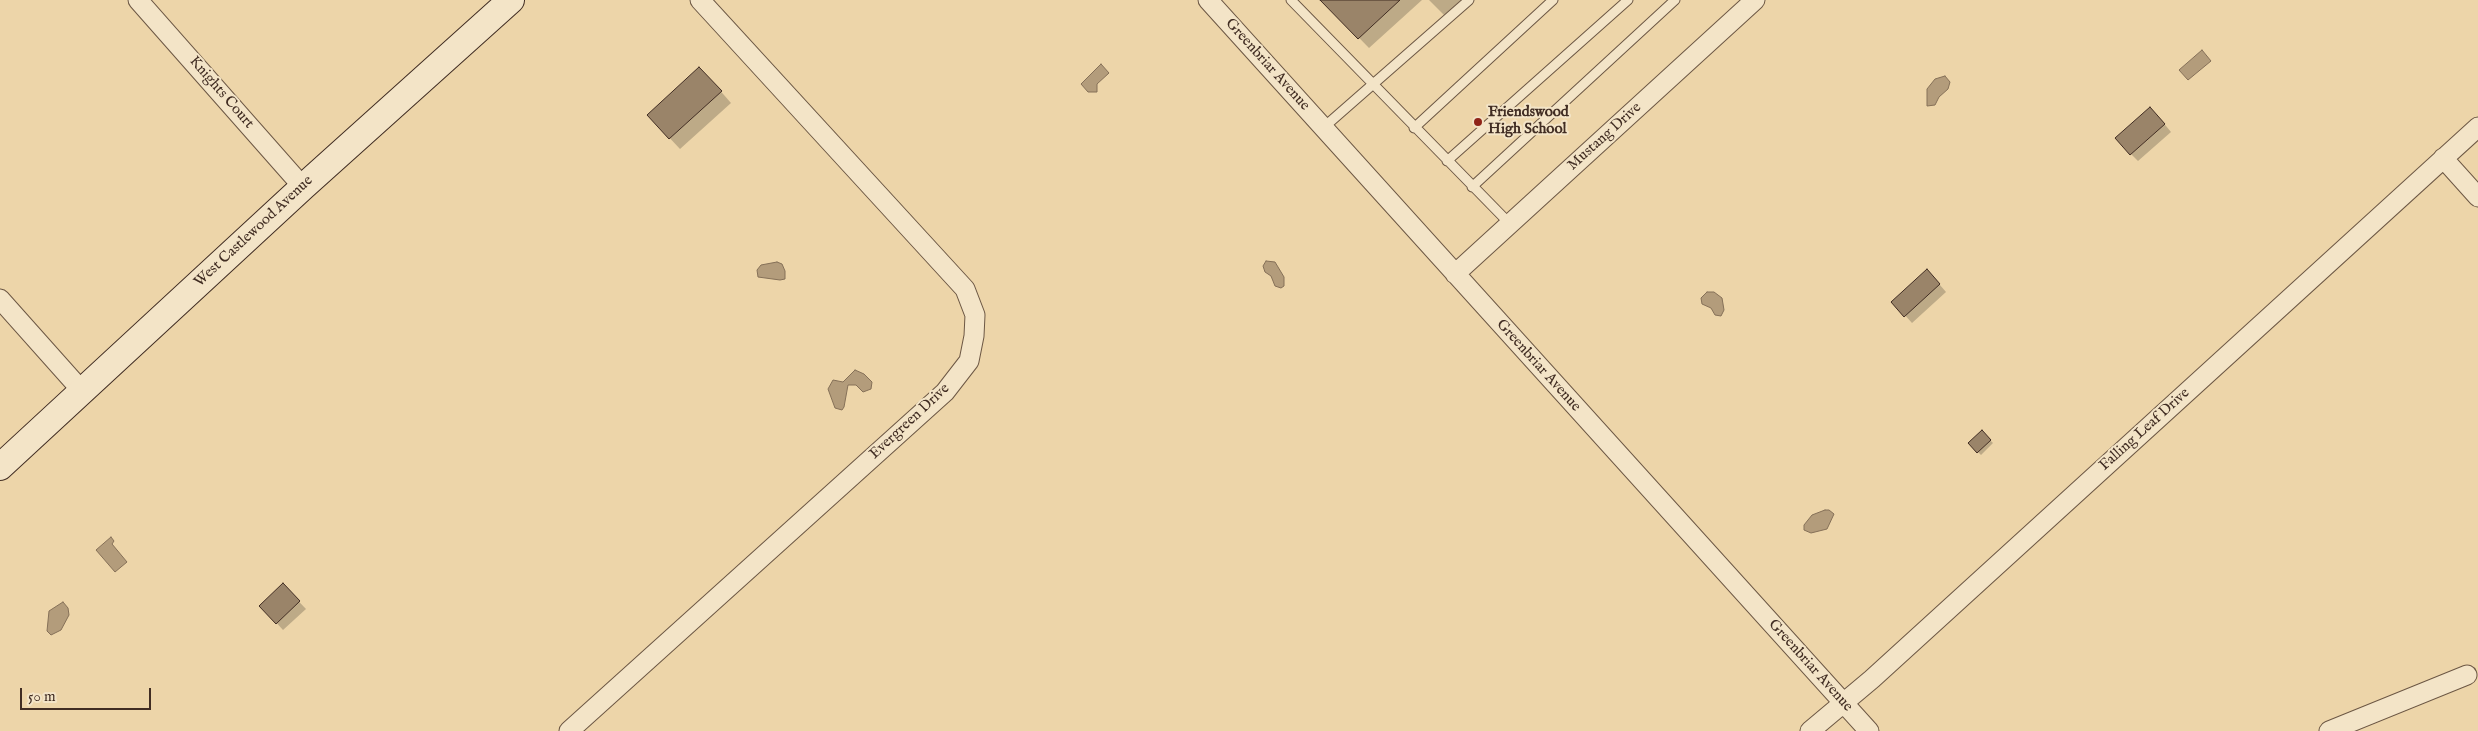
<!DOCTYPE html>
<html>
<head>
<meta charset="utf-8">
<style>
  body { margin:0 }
  #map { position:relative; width:2478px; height:731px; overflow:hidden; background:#edd5a9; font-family:"IM FELL English",serif }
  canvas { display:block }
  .scale { position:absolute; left:20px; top:688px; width:131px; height:22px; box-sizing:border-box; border:2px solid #412d23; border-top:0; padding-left:6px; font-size:15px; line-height:18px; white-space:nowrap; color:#412d23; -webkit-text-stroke:4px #f3e4c7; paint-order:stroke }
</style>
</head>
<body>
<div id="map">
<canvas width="2478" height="731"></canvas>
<div class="scale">50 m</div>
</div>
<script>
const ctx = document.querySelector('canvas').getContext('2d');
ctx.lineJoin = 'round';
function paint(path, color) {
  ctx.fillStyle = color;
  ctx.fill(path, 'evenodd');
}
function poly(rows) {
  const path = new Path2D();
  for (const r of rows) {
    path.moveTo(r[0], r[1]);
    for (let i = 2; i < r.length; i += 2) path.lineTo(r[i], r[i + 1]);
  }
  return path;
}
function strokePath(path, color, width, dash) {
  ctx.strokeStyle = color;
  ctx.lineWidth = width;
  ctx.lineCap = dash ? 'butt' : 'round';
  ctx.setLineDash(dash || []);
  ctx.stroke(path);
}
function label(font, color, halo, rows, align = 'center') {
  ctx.font = font + ' "IM FELL English",serif';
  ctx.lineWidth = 4;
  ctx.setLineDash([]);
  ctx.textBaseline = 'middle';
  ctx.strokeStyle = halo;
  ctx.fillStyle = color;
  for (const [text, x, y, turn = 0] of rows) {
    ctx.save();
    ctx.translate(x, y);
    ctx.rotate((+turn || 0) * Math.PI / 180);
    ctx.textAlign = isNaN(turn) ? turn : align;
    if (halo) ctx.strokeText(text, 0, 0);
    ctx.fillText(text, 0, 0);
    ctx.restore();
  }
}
const water = poly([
  [2202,50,2211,61,2188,80,2179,70,2202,50],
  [1101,64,1109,73,1097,84,1097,92,1088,92,1081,84,1101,64],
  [1945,76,1950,82,1948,89,1939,97,1935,105,1927,106,1927,89,1935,79,1945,76],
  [1266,261,1275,262,1284,277,1284,286,1281,288,1275,286,1271,276,1265,272,1263,266,1266,261],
  [777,262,782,264,785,271,785,279,780,280,758,277,757,270,761,265,777,262],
  [1707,292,1714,292,1722,298,1724,310,1721,316,1715,315,1711,308,1702,304,1701,298,1707,292],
  [855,370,864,374,872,382,871,389,863,392,856,385,848,385,844,407,842,410,835,408,828,389,833,380,843,382,855,370],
  [1825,510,1829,510,1834,514,1827,529,1811,533,1804,530,1804,525,1812,515,1825,510],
  [111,537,114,541,112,544,127,562,115,572,96,550,111,537],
  [63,602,68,608,69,615,61,630,51,635,47,631,49,611,63,602]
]);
const shadow = poly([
  [1322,0,1422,0,1369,48],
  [1429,0,1473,0,1449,20],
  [710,79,731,103,680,149,648,115],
  [2157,115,2171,132,2138,161,2131,154],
  [1934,278,1946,292,1912,323,1893,302],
  [1982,432,1993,443,1981,455,1969,443],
  [283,585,306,609,283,630,261,606]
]);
const building = poly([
  [1320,0,1400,0,1358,39,1320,0],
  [699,67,722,91,669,139,647,115,699,67],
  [2150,107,2165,124,2130,155,2115,138,2150,107],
  [1927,269,1940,284,1904,317,1891,302,1927,269],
  [1982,430,1991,440,1977,453,1968,443,1982,430],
  [283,583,300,601,276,624,259,606,283,583]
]);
const lane = poly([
  [1291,0,1510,224],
  [1323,128,1469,0],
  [1414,128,1553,0],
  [1447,161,1628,0],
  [1472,187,1675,0]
]);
const street = poly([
  [138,0,303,187],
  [1208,0,1869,731],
  [2443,158,2478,197],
  [1455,274,1755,0],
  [0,299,82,391],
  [569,731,945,392,969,361,974,336,975,315,965,289,700,0],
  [1810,731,1872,679,2478,127],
  [2329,731,2467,675]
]);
const secondary = poly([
  [0,467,303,187,511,0]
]);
const markers = [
  [1478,122,5,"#8f2418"]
];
const streetNames = [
  ["Greenbriar Avenue",1267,65,48],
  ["Knights Court",221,93,49],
  ["Mustang Drive",1605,137,-42],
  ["West Castlewood Avenue",254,232,-43],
  ["Greenbriar Avenue",1538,366,48],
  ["Evergreen Drive",910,422,-43],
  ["Falling Leaf Drive",2145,430,-42],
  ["Greenbriar Avenue",1810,666,48]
];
const poiNames = [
  ["Friendswood",1488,113],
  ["High School",1488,130]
];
paint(water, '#b39c7b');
strokePath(water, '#857058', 1);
paint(shadow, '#0003');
paint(building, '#9a8469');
strokePath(building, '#412d23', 1);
strokePath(lane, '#6c5744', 11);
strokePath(street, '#6c5744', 21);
strokePath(secondary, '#412d23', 28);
strokePath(lane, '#f3e4c7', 9);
strokePath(street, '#f3e4c7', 19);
strokePath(secondary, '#f3e4c7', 26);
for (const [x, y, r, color] of markers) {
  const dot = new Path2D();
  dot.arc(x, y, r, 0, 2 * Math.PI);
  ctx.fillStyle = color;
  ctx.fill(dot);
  strokePath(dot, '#f3e4c7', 2);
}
label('15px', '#412d23', '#f3e4c7', streetNames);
label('bold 15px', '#412d23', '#f3e4c7', poiNames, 'left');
</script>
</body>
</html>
